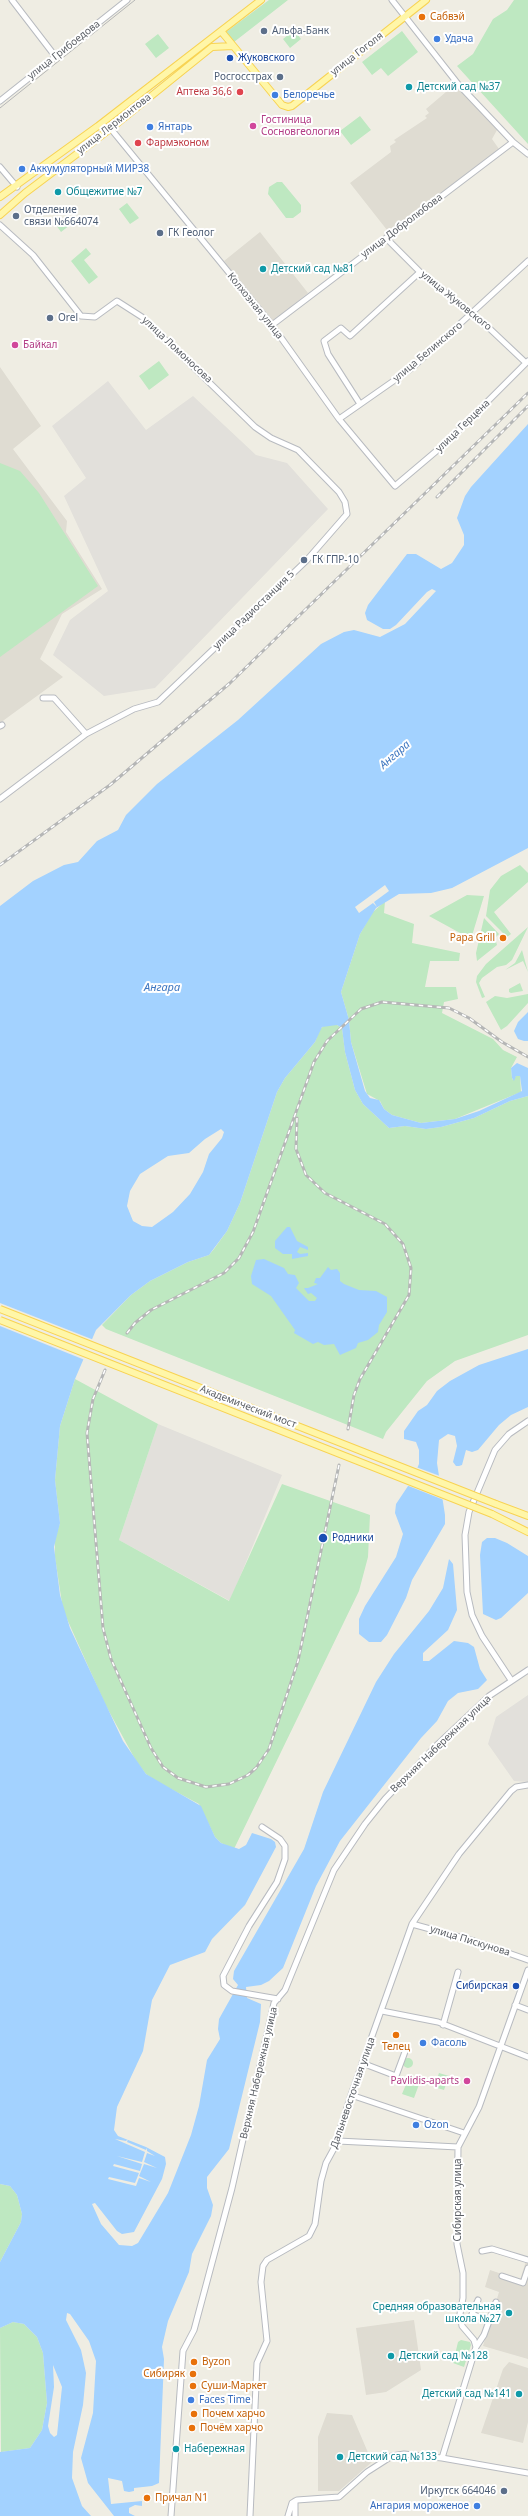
<!DOCTYPE html>
<html>
<head>
<meta charset="utf-8">
<style>
  body { margin:0 }
  canvas { display:block; background:#efede3 }
</style>
</head>
<body>
<canvas width="528" height="2516"></canvas>
<script>
const ctx = document.querySelector('canvas').getContext('2d');
ctx.lineJoin = 'round';
function paint(path, color) {
  ctx.fillStyle = color;
  ctx.fill(path, 'evenodd');
}
function poly(rows) {
  const path = new Path2D();
  for (const r of rows) {
    if (r.length === 3) {
      path.moveTo(r[0] + r[2], r[1]);
      path.arc(r[0], r[1], r[2], 0, 2 * Math.PI);
      continue;
    }
    path.moveTo(r[0], r[1]);
    for (let i = 2; i < r.length; i += 2) path.lineTo(r[i], r[i + 1]);
  }
  return path;
}
function strokePath(path, color, width, dash) {
  ctx.strokeStyle = color;
  ctx.lineWidth = width;
  ctx.lineCap = dash ? 'butt' : 'round';
  ctx.setLineDash(dash || []);
  ctx.stroke(path);
}
function label(font, color, halo, rows, align = 'center') {
  ctx.font = font + ' "Noto Sans",sans-serif';
  ctx.lineWidth = 4;
  ctx.setLineDash([]);
  ctx.textBaseline = 'middle';
  ctx.strokeStyle = halo;
  ctx.fillStyle = color;
  for (const [text, x, y, turn = 0] of rows) {
    ctx.save();
    ctx.translate(x, y);
    ctx.rotate((+turn || 0) * Math.PI / 180);
    ctx.textAlign = isNaN(turn) ? turn : align;
    if (halo) ctx.strokeText(text, 0, 0);
    ctx.fillText(text, 0, 0);
    ctx.restore();
  }
}
const industrial = poly([
  [108,381,146,430,193,396,256,455,287,463,328,509,155,688,104,696,53,655,70,620,108,591,64,496,86,478,52,426],
  [158,1424,282,1475,230,1601,119,1540],
  [528,1695,528,1782,514,1781,488,1744,496,1717]
]);
const education = poly([
  [453,86,458,87,497,130,492,139,499,149,398,226,387,230,350,183,391,152,390,146,396,142,394,140,427,118,425,116,429,113,426,109],
  [260,232,308,293,272,322,224,261],
  [0,367,41,426,13,449,67,521,66,532,102,589,62,614,40,659,63,677,0,723],
  [526,2261,528,2262,528,2359,483,2346,499,2292,485,2287,490,2270,520,2280],
  [414,2320,421,2370,386,2392,366,2395,356,2328],
  [509,2362,528,2368,528,2422,523,2443,481,2433,503,2369],
  [327,2413,352,2415,372,2462,339,2491,318,2491,318,2437]
]);
const green = poly([
  [269,0,288,0,234,42,226,32],
  [514,0,528,0,528,144,457,66,473,54,493,19,507,10],
  [294,30,301,39,290,48,283,39],
  [402,31,418,52,388,76,381,68,372,75,362,62],
  [158,34,169,48,156,58,145,44],
  [360,116,371,130,351,145,340,131],
  [277,182,282,182,301,205,301,212,293,218,286,218,268,194,269,187],
  [127,203,139,218,130,224,119,209],
  [69,215,74,222,61,232,56,225],
  [86,248,91,254,84,260,98,277,89,284,71,261],
  [159,361,169,375,149,390,139,376],
  [0,463,20,471,39,493,98,586,0,657],
  [520,865,528,873,528,882,494,912,511,934,507,937,486,916,490,890,501,876],
  [467,895,484,896,471,939,429,916],
  [385,901,384,913,414,924,412,943,460,953,459,961,430,961,425,987,456,987,458,999,444,1002,442,1013,493,1039,503,1050,517,1057,511,1068,512,1078,513,1080,516,1076,520,1076,521,1092,455,1119,421,1123,392,1115,384,1109,380,1101,367,1094,351,1042,349,1020,341,992,360,934,372,913],
  [484,918,499,934,495,938,497,945,477,961,476,953],
  [528,927,512,960,506,965,497,967,482,978,479,983,485,997,482,998,476,982,477,976,486,964],
  [522,950,528,972,523,961,505,970,515,963],
  [520,983,523,991,511,993,509,992,509,989],
  [528,994,528,1003,507,1026,501,1030,486,1002,495,996,507,998],
  [325,1025,337,1025,342,1028,345,1052,355,1090,363,1104,389,1128,405,1126,426,1129,441,1127,474,1118,510,1101,528,1096,528,1335,455,1361,427,1381,386,1432,383,1439,106,1329,102,1325,131,1295,150,1281,188,1262,209,1255,214,1249,227,1231,240,1203,277,1092,285,1078,315,1042,320,1029],
  [75,1379,158,1424,119,1540,229,1601,282,1484,370,1515,368,1557,359,1591,234,1849,221,1843,215,1837,199,1804,156,1781,146,1774,136,1761,105,1704,63,1610,55,1557,55,1539,60,1523,55,1480,60,1426],
  [408,2063,5],
  [439,2073,449,2076,444,2090,434,2087],
  [410,2075,421,2079,414,2098,402,2094],
  [0,2184,10,2186,17,2195,22,2214,21,2222,0,2262],
  [13,2322,24,2324,37,2337,43,2353,47,2403,42,2430,30,2448,1,2452,0,2328],
  [461,2340,470,2342,471,2345,464,2367,453,2363,458,2342]
]);
const water = poly([
  [528,424,528,848,452,888,431,893,399,894,376,908,360,934,341,992,349,1020,351,1042,365,1091,370,1098,379,1100,384,1109,392,1115,421,1123,455,1119,479,1111,522,1091,520,1076,516,1076,514,1081,512,1078,511,1068,517,1063,528,1068,528,1096,510,1101,474,1118,441,1127,426,1129,405,1126,389,1128,363,1104,355,1090,345,1052,342,1028,337,1025,322,1027,315,1042,285,1078,277,1092,240,1203,227,1231,209,1255,188,1262,150,1281,131,1295,96,1330,75,1379,60,1426,55,1480,60,1523,54,1547,60,1595,70,1628,123,1741,146,1774,201,1806,215,1837,221,1843,239,1849,246,1845,252,1833,271,1839,275,1842,276,1847,245,1905,212,1939,205,1952,170,1965,152,2000,143,2051,117,2107,114,2130,118,2136,146,2147,165,2157,166,2164,162,2179,134,2232,122,2234,117,2231,95,2203,92,2204,101,2224,119,2245,132,2246,138,2243,168,2193,191,2135,199,2106,207,2060,220,2039,218,2029,219,2019,238,1985,233,1979,234,1971,304,1849,323,1792,376,1682,394,1654,429,1611,443,1588,449,1559,453,1564,457,1610,448,1630,423,1653,423,1661,429,1661,454,1641,468,1643,474,1647,480,1669,487,1680,478,1689,458,1693,448,1701,437,1721,421,1738,340,1841,316,1886,283,1968,269,1981,261,1985,246,1987,247,1998,261,2004,260,2022,229,2149,207,2177,207,2188,213,2205,211,2216,192,2254,189,2272,168,2321,162,2347,164,2359,159,2483,152,2486,134,2488,134,2491,129,2492,124,2491,122,2481,108,2478,111,2504,142,2501,142,2506,135,2505,129,2508,129,2513,135,2516,114,2516,88,2483,81,2458,93,2413,96,2361,89,2341,70,2314,67,2313,66,2320,81,2350,86,2373,83,2405,73,2452,72,2478,82,2506,91,2516,0,2516,0,2452,30,2448,42,2430,47,2403,43,2353,37,2337,24,2324,13,2322,0,2328,0,2262,21,2222,22,2214,17,2195,10,2186,0,2184,0,906,33,881,64,865,78,862,97,841,118,830,126,815,157,784,238,720,321,644,344,632,354,630,380,637,405,624,436,591,432,589,427,592,396,625,390,629,383,629,367,620,365,613,368,605,407,554,416,554,441,569,452,563,464,545,464,535,457,518,465,496,471,487],
  [221,1129,224,1132,222,1138,209,1154,203,1172,190,1194,173,1212,152,1227,142,1226,133,1221,127,1206,130,1191,140,1174,168,1156,189,1153,205,1139],
  [53,2365,62,2387,57,2435,54,2437,50,2433,48,2426,54,2387],
  [528,1012,528,1041,524,1041,518,1039,514,1031,518,1022],
  [287,1227,290,1227,297,1241,308,1247,308,1250,300,1247,297,1252,300,1254,308,1253,308,1256,292,1259,292,1254,283,1254,275,1248,275,1241],
  [264,1259,284,1268,288,1274,295,1275,299,1283,296,1288,309,1301,315,1301,317,1298,311,1293,308,1294,304,1288,308,1288,318,1284,314,1283,316,1278,320,1278,328,1267,331,1270,337,1269,340,1273,340,1281,344,1284,359,1290,376,1291,387,1297,387,1312,379,1325,378,1332,368,1340,358,1343,356,1348,340,1355,334,1344,324,1345,318,1342,313,1344,294,1333,295,1330,271,1296,252,1284,251,1276,256,1260],
  [528,1349,528,1407,511,1415,499,1425,478,1450,472,1452,466,1450,462,1465,459,1466,456,1466,453,1462,457,1446,455,1436,448,1434,439,1440,437,1463,445,1515,445,1524,412,1580,406,1598,387,1635,381,1642,369,1642,359,1634,359,1619,365,1606,396,1557,403,1534,395,1513,396,1504,412,1480,419,1464,419,1450,416,1442,404,1439,404,1431,418,1411,427,1405,437,1391,450,1381,479,1365],
  [487,1538,495,1538,507,1543,528,1556,528,1593,501,1618,496,1620,483,1614,480,1555,482,1542]
]);
const pier = poly([
  [385,885,389,891,374,902,377,907,373,903,359,913,355,907],
  [0,1303,94,1340,85,1360,0,1326],
  [416,1467,440,1476,444,1500,406,1485],
  [115,2139,126,2141,128,2139,127,2142,146,2150,147,2148,147,2151,155,2156,147,2153,144,2162,157,2168,144,2164,139,2176,151,2182,139,2178,136,2186,108,2179,109,2177,135,2183,139,2173,113,2166,114,2164,140,2171,142,2164,117,2156,142,2162,145,2152]
]);
const minor = poly([
  [12,0,55,56],
  [392,0,458,84,513,142,528,154],
  [0,101,127,0],
  [111,129,272,325,339,419,395,486,447,442,528,361],
  [0,167,17,187],
  [0,225,33,255,81,316,95,317,117,301,142,317,255,427,271,438,298,450,339,492,345,502,347,514,306,561,158,702,134,709,86,734,0,799],
  [386,238,420,272,489,328,526,363],
  [272,325,513,142],
  [360,404,328,354,324,341,341,328,350,336,420,272],
  [339,419,412,368,528,261],
  [43,698,54,698,86,734],
  [0,726,2,725],
  [511,1680,482,1636,472,1615,467,1592,465,1535,469,1512,495,1450,509,1434,528,1421],
  [262,1827,280,1839,285,1846,285,1859,277,1882,249,1926,223,1976,224,1985,232,1991,278,1999],
  [412,1924,474,1941,528,1960],
  [515,2005,528,2010],
  [382,2011,438,2022,528,2057],
  [443,2025,458,1972],
  [362,2063,396,2076,406,2049],
  [351,2095,464,2133],
  [338,2141,458,2147],
  [482,2251,492,2249,528,2260],
  [502,2276,523,2283,528,2268],
  [478,2300,472,2314,489,2321],
  [476,2347,484,2335,496,2302],
  [442,2458,476,2347,474,2340,462,2326,460,2314,463,2298,463,2273,457,2244,458,2147,479,2107,528,1970],
  [171,2516,183,2351,194,2330,232,2188,274,2003,285,1990,334,1870,365,1824,385,1799,438,1744,489,1696,528,1670],
  [250,2516,257,2363,267,2341,261,2282,263,2266,267,2260,309,2236,315,2224,321,2181,326,2163,338,2141,341,2126,351,2095,412,1924,459,1854,511,1791,516,1787,528,1785],
  [288,2516,292,2503,297,2500,339,2497,367,2472,392,2456,404,2454,442,2458,528,2473],
  [295,2516,295,2501]
]);
const major = poly([
  [221,31,282,105,288,107,292,106,426,0],
  [0,197,98,126,261,0],
  [0,215,25,193,114,126,212,47,233,46],
  [496,1504,528,1516],
  [492,1514,528,1532]
]);
const tram = poly([
  [0,108,135,0]
]);
const rail = poly([
  [437,497,528,406],
  [0,865,110,785,230,683,528,393],
  [297,1118,296,1149,306,1175,325,1193,385,1224,403,1244,411,1268,409,1295,360,1379,354,1395,348,1429],
  [127,1333,135,1323,151,1310,224,1273,239,1258,253,1232,314,1062,327,1041,361,1009,382,1002,449,1008,469,1018,502,1042,528,1057],
  [105,1370,93,1399,87,1433,103,1628,111,1659,151,1748,163,1767,178,1778,206,1787,229,1784,248,1775,256,1768,269,1749,298,1661,339,1465]
]);
const majorBridge = poly([
  [0,1309,496,1504],
  [0,1320,492,1514]
]);
const markers = [
  [422,17,4,"#e8710a"],
  [264,31,4,"#5c6f8a"],
  [437,39,4,"#3f7fe0"],
  [230,58,4,"#1a4fb4"],
  [280,77,4,"#5c6f8a"],
  [409,87,4,"#0f9aa8"],
  [240,92,4,"#e0444e"],
  [275,95,4,"#3f7fe0"],
  [253,126,4,"#d1479c"],
  [150,127,4,"#3f7fe0"],
  [138,143,4,"#e0444e"],
  [22,169,4,"#3f7fe0"],
  [58,192,4,"#0f9aa8"],
  [16,216,4,"#5c6f8a"],
  [160,233,4,"#5c6f8a"],
  [263,269,4,"#0f9aa8"],
  [50,318,4,"#5c6f8a"],
  [15,345,4,"#d1479c"],
  [304,560,4,"#5c6f8a"],
  [503,938,4,"#e8710a"],
  [323,1538,5,"#1a4fb4"],
  [516,1986,4,"#1a4fb4"],
  [396,2035,4,"#e8710a"],
  [423,2043,4,"#3f7fe0"],
  [467,2081,4,"#d1479c"],
  [416,2125,4,"#3f7fe0"],
  [509,2313,4,"#0f9aa8"],
  [391,2356,4,"#0f9aa8"],
  [194,2362,4,"#e8710a"],
  [193,2374,4,"#e8710a"],
  [193,2386,4,"#e8710a"],
  [519,2394,4,"#0f9aa8"],
  [191,2400,4,"#3f7fe0"],
  [194,2414,4,"#e8710a"],
  [192,2428,4,"#e8710a"],
  [176,2449,4,"#0f9aa8"],
  [340,2457,4,"#0f9aa8"],
  [504,2491,4,"#5c6f8a"],
  [147,2498,4,"#e8710a"],
  [477,2506,4,"#3f7fe0"]
];
const foodNames = [
  ["Сабвэй",430,17],
  ["Papa Grill",495,938,"right"],
  ["Телец",396,2047,"center"],
  ["Byzon",202,2362],
  ["Сибиряк",185,2374,"right"],
  ["Суши-Маркет",201,2386],
  ["Почем харчо",202,2414],
  ["Почём харчо",200,2428],
  ["Причал N1",155,2498]
];
const serviceNames = [
  ["Альфа-Банк",272,31],
  ["Росгосстрах",272,77,"right"],
  ["Отделение",24,210],
  ["связи №664074",24,222],
  ["ГК Геолог",168,233],
  ["Orel",58,318],
  ["ГК ГПР-10",312,560],
  ["Иркутск 664046",496,2491,"right"]
];
const shopNames = [
  ["Удача",445,39],
  ["Белоречье",283,95],
  ["Янтарь",158,127],
  ["Аккумуляторный МИР38",30,169],
  ["Фасоль",431,2043],
  ["Ozon",424,2125],
  ["Faces Time",199,2400],
  ["Ангария мороженое",469,2506,"right"]
];
const streetNames = [
  ["улица Грибоедова",64,50,-38],
  ["улица Гоголя",357,54,-38],
  ["улица Лермонтова",114,124,-38],
  ["улица Добролюбова",402,226,-37],
  ["улица Жуковского",456,301,39],
  ["Колхозная улица",255,306,51],
  ["улица Ломоносова",177,350,43],
  ["улица Белинского",428,352,-40],
  ["улица Герцена",463,426,-44],
  ["улица Радиостанция 5",254,610,-44],
  ["Академический мост",248,1407,21],
  ["Верхняя Набережная улица",441,1744,-44],
  ["улица Пискунова",470,1941,17],
  ["Верхняя Набережная улица",259,2073,-77],
  ["Дальневосточная улица",353,2093,-71],
  ["Сибирская улица",458,2200,-90]
];
const transitNames = [
  ["Жуковского",238,58],
  ["Родники",332,1538],
  ["Сибирская",508,1986,"right"]
];
const cultureNames = [
  ["Детский сад №37",417,87],
  ["Общежитие №7",66,192],
  ["Детский сад №81",271,269],
  ["Средняя образовательная",501,2307,"right"],
  ["школа №27",501,2319,"right"],
  ["Детский сад №128",399,2356],
  ["Детский сад №141",511,2394,"right"],
  ["Набережная",184,2449],
  ["Детский сад №133",348,2457]
];
const healthNames = [
  ["Аптека 36,6",232,92],
  ["Фармэконом",146,143,"left"]
];
const hotelNames = [
  ["Гостиница",261,120],
  ["Сосновгеология",261,132],
  ["Байкал",23,345],
  ["Pavlidis-aparts",459,2081,"right"]
];
const waterNames = [
  ["Ангара",395,755,-41],
  ["Ангара",162,988]
];
paint(industrial, '#e2e0db');
paint(education, '#dfdcd2');
paint(green, '#bee8c1');
paint(water, '#a3d2ff');
paint(pier, '#efede3');
strokePath(minor, '#b8bbc0', 7);
strokePath(major, '#f8d353', 8);
strokePath(minor, '#fff', 5);
strokePath(major, '#fff6a8', 6);
strokePath(tram, '#b5b6b6', 1);
strokePath(rail, '#b5b6b6', 3);
strokePath(rail, '#fff', 1.5, [4.5]);
strokePath(majorBridge, '#f8d353', 8, []);
strokePath(majorBridge, '#fff6a8', 6);
for (const [x, y, r, color] of markers) {
  const dot = new Path2D();
  dot.arc(x, y, r, 0, 2 * Math.PI);
  ctx.fillStyle = color;
  ctx.fill(dot);
  strokePath(dot, '#fff', 1.5);
}
label('10px', '#c56008', '#fff', foodNames, 'left');
label('10px', '#4e5e75', '#fff', serviceNames, 'left');
label('10px', '#366cbe', '#fff', shopNames, 'left');
label('10px', '#5b5f65', '#fff', streetNames);
label('10px', '#164399', '#fff', transitNames, 'left');
label('10px', '#0d838f', '#fff', cultureNames, 'left');
label('10px', '#be3a42', '#fff', healthNames, 'right');
label('10px', '#b23c85', '#fff', hotelNames, 'left');
label('italic 11px', '#3d76c0', '#fff', waterNames);
</script>
</body>
</html>
